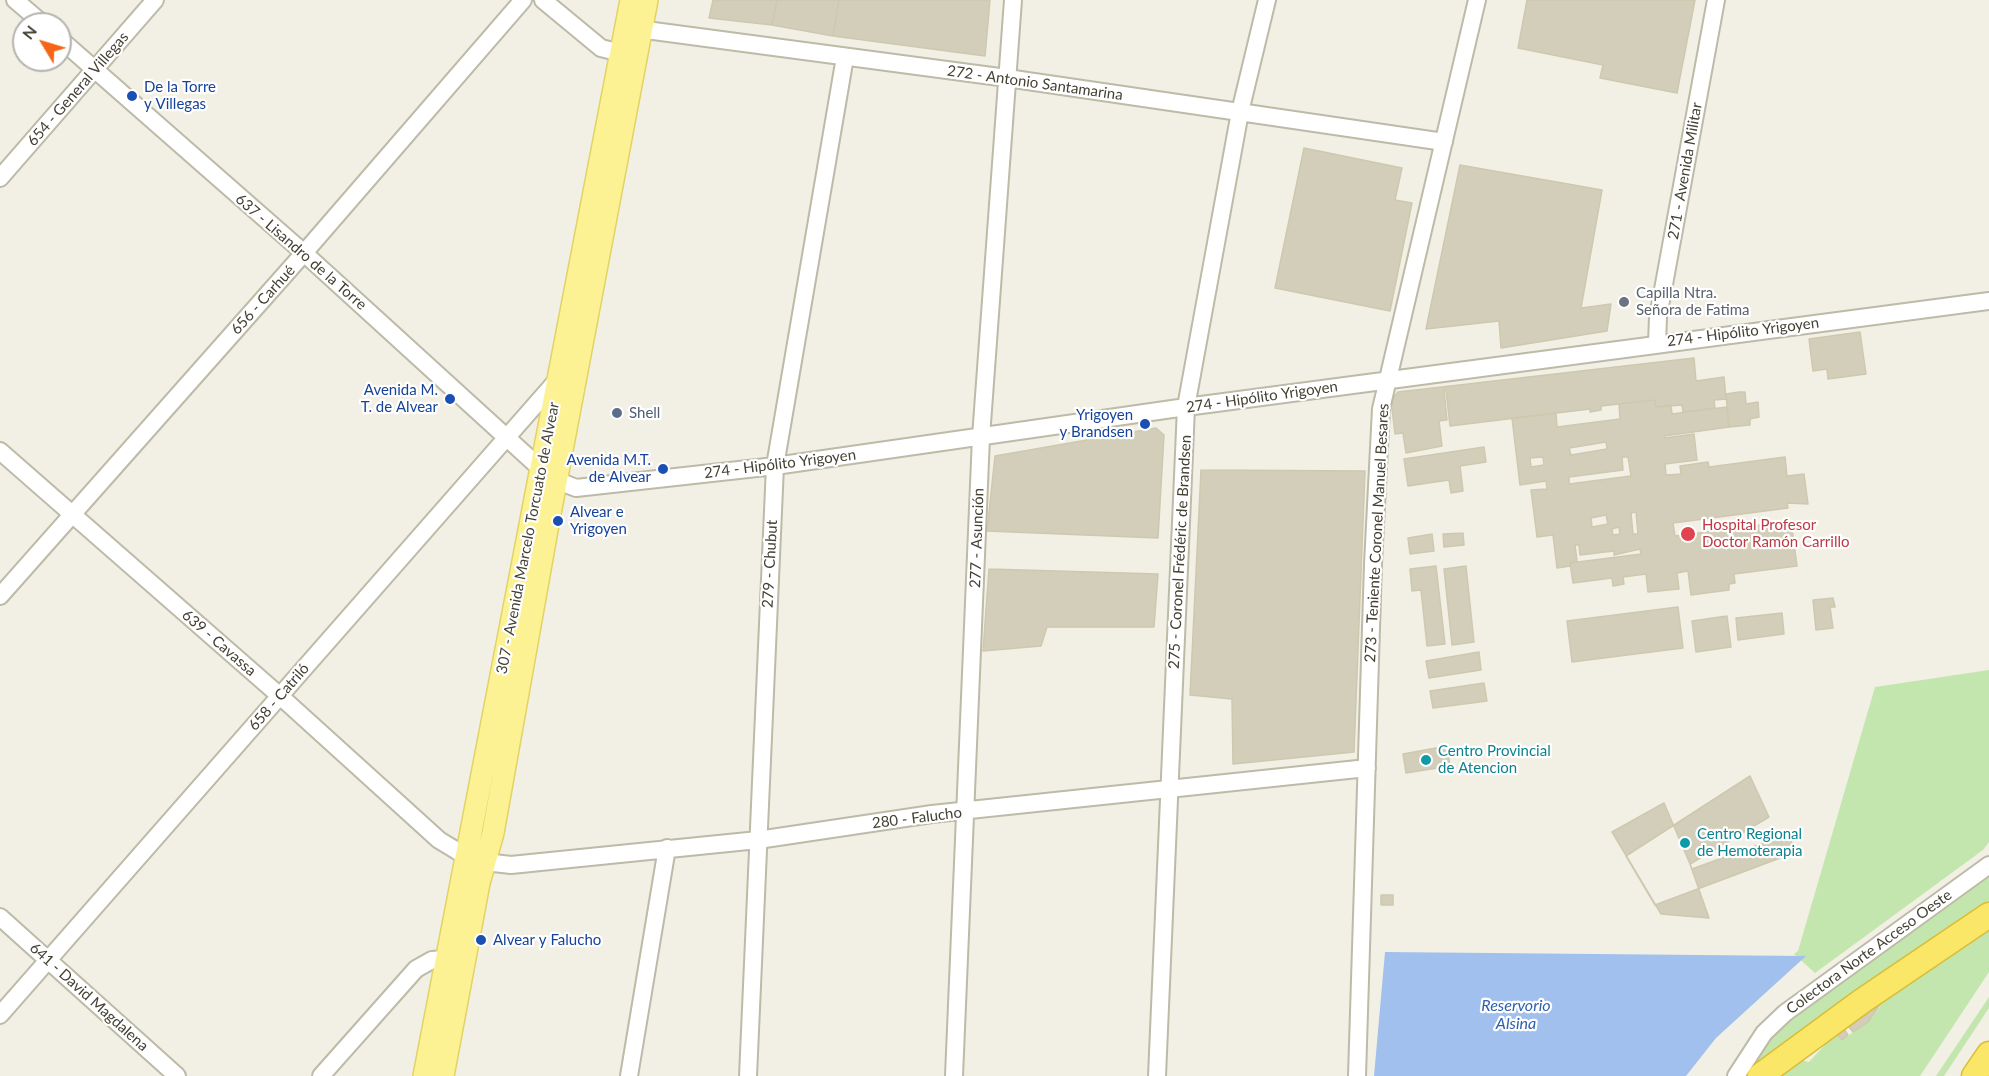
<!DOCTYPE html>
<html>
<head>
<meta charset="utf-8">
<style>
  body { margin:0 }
  #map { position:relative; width:1989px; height:1076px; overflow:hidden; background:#f2f0e5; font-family:Lato,sans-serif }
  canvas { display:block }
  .north { position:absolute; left:12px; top:12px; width:60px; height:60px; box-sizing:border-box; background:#fff; border:2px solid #b4b3ae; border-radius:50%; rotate:308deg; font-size:16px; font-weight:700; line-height:24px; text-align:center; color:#444134 }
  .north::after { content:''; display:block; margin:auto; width:21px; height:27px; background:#f56518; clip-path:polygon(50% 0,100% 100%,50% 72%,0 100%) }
</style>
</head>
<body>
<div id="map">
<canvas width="1989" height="1076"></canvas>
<div class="north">N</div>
</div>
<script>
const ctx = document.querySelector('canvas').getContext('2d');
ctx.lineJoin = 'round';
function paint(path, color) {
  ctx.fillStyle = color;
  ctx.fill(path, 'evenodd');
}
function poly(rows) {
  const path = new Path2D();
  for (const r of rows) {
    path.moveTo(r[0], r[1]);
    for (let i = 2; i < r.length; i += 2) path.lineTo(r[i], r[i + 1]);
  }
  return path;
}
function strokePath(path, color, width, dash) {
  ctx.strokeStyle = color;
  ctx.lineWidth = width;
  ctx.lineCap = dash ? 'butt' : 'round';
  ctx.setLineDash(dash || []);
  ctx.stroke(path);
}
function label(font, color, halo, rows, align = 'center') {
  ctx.font = font + ' Lato,sans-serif';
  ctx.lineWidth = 4.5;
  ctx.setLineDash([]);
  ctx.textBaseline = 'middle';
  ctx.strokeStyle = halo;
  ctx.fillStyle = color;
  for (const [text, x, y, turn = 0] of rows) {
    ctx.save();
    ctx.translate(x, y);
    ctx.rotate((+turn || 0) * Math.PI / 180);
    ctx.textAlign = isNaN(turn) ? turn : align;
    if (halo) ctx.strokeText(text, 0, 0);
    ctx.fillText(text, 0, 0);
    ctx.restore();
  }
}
const green = poly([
  [1989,670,1989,842,1983,850,1815,973,1794,954,1798,951,1875,687],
  [1989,876,1989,908,1755,1076,1745,1076,1760,1050,1782,1025],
  [1989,923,1989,972,1920,1076,1772,1076,1796,1059,1809,1062,1836,1033,1842,1040,1868,1022,1880,1007,1877,1003],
  [1989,997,1989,1008,1944,1076,1936,1076]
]);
const water = poly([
  [1385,952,1806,956,1716,1038,1686,1076,1374,1076]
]);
const building = poly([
  [713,0,777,0,772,25,709,18,713,0],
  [777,0,839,0,833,36,772,25,777,0],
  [839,0,990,0,985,56,833,36,839,0],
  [1527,0,1695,0,1677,93,1600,78,1603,65,1518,48,1527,0],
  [1304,148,1402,168,1395,200,1412,203,1390,311,1275,288,1304,148],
  [1460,165,1602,190,1581,308,1611,304,1607,331,1501,348,1499,321,1426,329,1460,165],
  [1860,332,1866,374,1828,379,1827,369,1813,371,1809,339,1860,332],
  [1694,358,1696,381,1724,377,1726,399,1714,400,1715,408,1683,412,1682,405,1656,407,1655,400,1601,406,1601,410,1590,412,1590,409,1450,426,1446,390,1444,390,1447,420,1439,421,1442,446,1406,453,1403,433,1395,434,1391,400,1398,392,1694,358],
  [1739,392,1745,392,1746,404,1758,402,1759,417,1750,419,1750,425,1729,427,1726,394,1739,392],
  [1655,400,1656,407,1671,405,1672,414,1727,407,1729,427,1664,436,1665,438,1694,434,1697,460,1665,464,1666,475,1681,474,1680,466,1708,462,1709,467,1785,457,1787,476,1804,474,1808,504,1787,503,1788,508,1673,523,1675,536,1791,521,1797,566,1734,574,1735,583,1729,584,1729,590,1691,595,1688,571,1677,573,1679,589,1648,592,1646,574,1623,577,1624,584,1613,586,1612,578,1573,583,1570,563,1641,554,1640,549,1614,555,1614,551,1580,555,1579,545,1575,545,1577,561,1570,562,1570,566,1557,568,1553,535,1537,537,1531,490,1547,489,1546,481,1520,485,1512,418,1556,413,1557,427,1620,419,1619,404,1655,400],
  [1606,442,1607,449,1571,455,1569,448,1606,442],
  [1543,457,1544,465,1531,467,1530,458,1543,457],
  [1622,457,1628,457,1631,476,1569,484,1569,477,1623,470,1622,457],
  [1636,512,1638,534,1633,534,1631,513,1636,512],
  [1606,515,1608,524,1592,527,1591,518,1606,515],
  [1619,527,1620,534,1613,535,1612,529,1619,527],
  [1156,428,1164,435,1158,538,987,531,995,456,1156,428],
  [1484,447,1486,462,1460,466,1463,491,1451,493,1449,480,1408,486,1404,459,1484,447],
  [1201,470,1365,471,1354,752,1233,764,1232,699,1190,695,1201,470],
  [1463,533,1464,545,1444,547,1443,534,1463,533],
  [1432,534,1434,551,1410,554,1408,538,1432,534],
  [1436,566,1445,644,1427,646,1421,590,1412,591,1410,569,1436,566],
  [1466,566,1474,642,1452,645,1444,569,1466,566],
  [989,569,1158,574,1154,627,1047,627,1041,646,983,651,989,569],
  [1833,598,1835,607,1830,607,1833,628,1816,630,1813,600,1833,598],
  [1678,607,1683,648,1572,662,1567,621,1678,607],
  [1782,613,1784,634,1738,640,1736,618,1782,613],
  [1727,616,1731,647,1696,652,1692,621,1727,616],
  [1479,652,1481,670,1429,678,1426,661,1479,652],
  [1484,683,1487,701,1433,708,1430,691,1484,683],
  [1447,746,1450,766,1406,773,1403,754,1447,746],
  [1750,776,1769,817,1690,864,1692,869,1788,834,1796,852,1655,905,1626,856,1750,776],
  [1664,803,1690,864,1709,918,1661,914,1612,832,1664,803],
  [1381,895,1393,895,1393,905,1381,905,1381,895],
  [1879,1006,1868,1022,1853,1032,1849,1027,1879,1006],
  [1844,1029,1848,1035,1842,1040,1837,1034,1844,1029]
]);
const minor = poly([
  [15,0,43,24],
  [543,0,601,48,632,56],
  [631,28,1007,78,1444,142],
  [60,39,304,253,540,468,556,480,576,488,775,466,1186,407,1989,301],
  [0,178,155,0],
  [1657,343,1658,317,1716,0],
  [0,451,280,696,439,840,467,857,485,862,511,865,758,840,932,814,1367,768],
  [0,596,304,253,523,0],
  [0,917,177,1076],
  [0,1015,558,379],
  [321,1076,416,969,432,960,458,958],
  [629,1076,667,848],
  [748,1076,775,466,845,57],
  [954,1076,981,437,1013,0],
  [1157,1076,1186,407,1240,112,1267,0],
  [1357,1076,1373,564,1381,409,1477,0],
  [1736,1076,1764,1033,1785,1013,1989,865]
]);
const major = poly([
  [424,1076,631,0],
  [443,1076,479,883,493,833,549,519,647,0]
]);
const highway = poly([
  [1760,1076,1862,1001,1989,915],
  [1974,1076,1989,1054]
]);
const markers = [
  [132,96,6,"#1a4fb4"],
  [1624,302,6,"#6b7280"],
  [450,399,6,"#1a4fb4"],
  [617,413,6,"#5c6f8a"],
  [1145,424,6,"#1a4fb4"],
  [663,469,6,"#1a4fb4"],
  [558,521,6,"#1a4fb4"],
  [1688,534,8,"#e0444e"],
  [1426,760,6,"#0f9aa8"],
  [1685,843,6,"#0f9aa8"],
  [481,940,6,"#1a4fb4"]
];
const streetNames = [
  ["272 - Antonio Santamarina",1035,83,8],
  ["654 - General Villegas",78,89,-49],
  ["271 - Avenida Militar",1685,171,-80],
  ["637 - Lisandro de la Torre",301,252,41],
  ["656 - Carhué",263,300,-48],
  ["274 - Hipólito Yrigoyen",1743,332,-7],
  ["274 - Hipólito Yrigoyen",1262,397,-8],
  ["274 - Hipólito Yrigoyen",780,464,-7],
  ["273 - Teniente Coronel Manuel Besares",1377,533,-87],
  ["307 - Avenida Marcelo Torcuato de Alvear",528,538,-79],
  ["277 - Asunción",977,538,-88],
  ["275 - Coronel Frédéric de Brandsen",1180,552,-87],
  ["279 - Chubut",770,564,-87],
  ["639 - Cavassa",219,643,41],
  ["658 - Catriló",279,697,-49],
  ["280 - Falucho",917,818,-7],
  ["Colectora Norte Acceso Oeste",1869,952,-36],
  ["641 - David Magdalena",89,997,42]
];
const transitNames = [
  ["De la Torre",144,87],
  ["y Villegas",144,104],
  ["Avenida M.",438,390,"right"],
  ["T. de Alvear",438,407,"right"],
  ["Yrigoyen",1133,415,"right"],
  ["y Brandsen",1133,432,"right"],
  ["Avenida M.T.",651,460,"right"],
  ["de Alvear",651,477,"right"],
  ["Alvear e",570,512],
  ["Yrigoyen",570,529],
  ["Alvear y Falucho",493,940]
];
const worshipNames = [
  ["Capilla Ntra.",1636,293],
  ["Señora de Fatima",1636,310]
];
const serviceNames = [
  ["Shell",629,413]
];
const healthNames = [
  ["Hospital Profesor",1702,525],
  ["Doctor Ramón Carrillo",1702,542]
];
const cultureNames = [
  ["Centro Provincial",1438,751],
  ["de Atencion",1438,768],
  ["Centro Regional",1697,834],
  ["de Hemoterapia",1697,851]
];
const waterNames = [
  ["Reservorio",1516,1006],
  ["Alsina",1516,1024]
];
paint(green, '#c2e6ae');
paint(water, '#a1c0ee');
paint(building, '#d3ceba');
strokePath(building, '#cec8ae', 1.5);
strokePath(minor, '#bdbaa7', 20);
strokePath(major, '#e1d364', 24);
strokePath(highway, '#d9bd37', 27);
strokePath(minor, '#fff', 16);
strokePath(major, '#fcf294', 21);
strokePath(highway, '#fae667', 24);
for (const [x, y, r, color] of markers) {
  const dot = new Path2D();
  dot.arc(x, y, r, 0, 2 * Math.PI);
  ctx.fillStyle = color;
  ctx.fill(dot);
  strokePath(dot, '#fff', 2);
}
label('15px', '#444134', '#fff', streetNames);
label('15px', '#164399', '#fff', transitNames, 'left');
label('15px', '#5b616d', '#fff', worshipNames, 'left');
label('15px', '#4e5e75', '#fff', serviceNames, 'left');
label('15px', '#be3a42', '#fff', healthNames, 'left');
label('15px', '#0d838f', '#fff', cultureNames, 'left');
label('italic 16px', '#3060ad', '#fff', waterNames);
</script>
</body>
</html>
